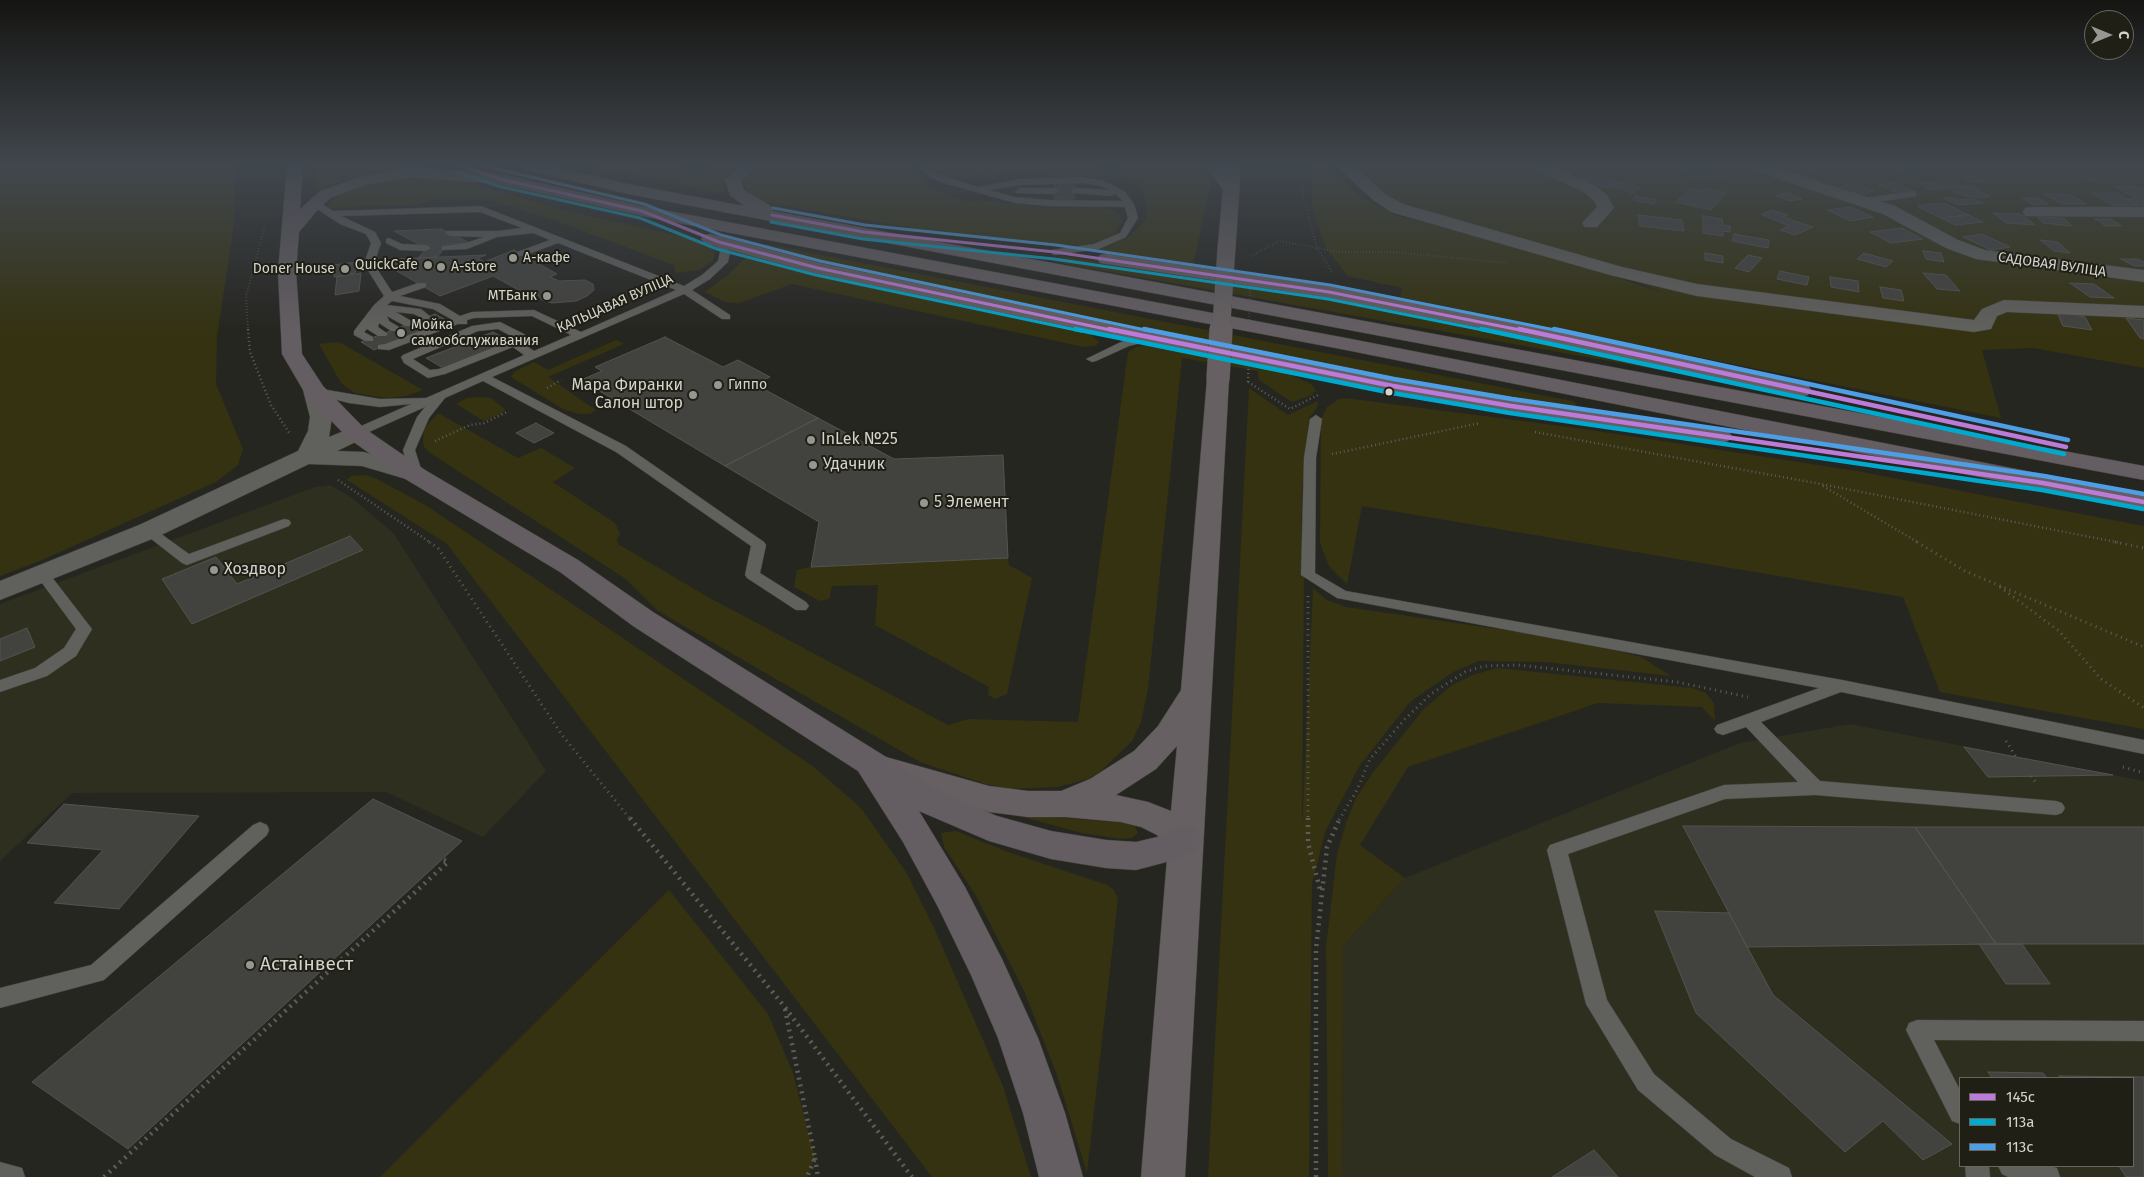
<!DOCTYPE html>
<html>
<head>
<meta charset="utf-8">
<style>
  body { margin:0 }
  #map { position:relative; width:2144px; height:1177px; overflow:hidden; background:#262621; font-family:"Fira Sans",sans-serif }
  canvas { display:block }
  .legend { position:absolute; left:1959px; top:1077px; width:175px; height:90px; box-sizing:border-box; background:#1f1f15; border:1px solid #67675f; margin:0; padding:6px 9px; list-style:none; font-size:15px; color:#d4d4cd }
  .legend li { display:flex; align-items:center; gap:10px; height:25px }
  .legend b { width:25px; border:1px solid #67675f }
  .north { position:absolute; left:2084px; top:10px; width:50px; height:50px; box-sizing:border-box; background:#1f1f15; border:1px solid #67675f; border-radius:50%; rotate:90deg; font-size:14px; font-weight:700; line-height:20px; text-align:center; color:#d4d4cd }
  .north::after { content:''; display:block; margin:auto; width:18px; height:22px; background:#979791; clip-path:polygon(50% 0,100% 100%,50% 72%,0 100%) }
</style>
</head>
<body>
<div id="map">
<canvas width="2144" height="1177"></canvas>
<ul class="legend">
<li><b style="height:6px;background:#bd7bd9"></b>145с</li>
<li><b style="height:6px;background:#00a9ce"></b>113а</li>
<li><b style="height:6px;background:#4d9ee5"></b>113с</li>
</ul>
<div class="north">С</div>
</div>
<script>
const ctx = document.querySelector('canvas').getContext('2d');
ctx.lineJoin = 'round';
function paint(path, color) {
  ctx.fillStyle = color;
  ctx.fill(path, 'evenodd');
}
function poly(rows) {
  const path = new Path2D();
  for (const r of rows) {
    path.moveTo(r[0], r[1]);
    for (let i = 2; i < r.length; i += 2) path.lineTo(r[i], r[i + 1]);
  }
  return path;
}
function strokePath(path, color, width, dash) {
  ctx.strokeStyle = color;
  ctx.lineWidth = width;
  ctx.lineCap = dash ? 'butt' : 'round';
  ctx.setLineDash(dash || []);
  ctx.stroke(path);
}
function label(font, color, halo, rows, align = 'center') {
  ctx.font = font + ' "Fira Sans",sans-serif';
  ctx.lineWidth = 4;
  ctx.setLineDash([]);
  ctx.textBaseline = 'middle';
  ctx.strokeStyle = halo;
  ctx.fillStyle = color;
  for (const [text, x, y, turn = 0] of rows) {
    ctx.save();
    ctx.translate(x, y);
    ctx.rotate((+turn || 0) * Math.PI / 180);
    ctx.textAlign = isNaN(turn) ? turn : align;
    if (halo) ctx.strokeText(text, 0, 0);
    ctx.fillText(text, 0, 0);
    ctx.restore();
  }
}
const built = poly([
  [330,485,352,498,394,534,546,771,483,837,386,792,72,793,0,861,0,604,315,487],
  [1850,724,2144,781,2144,1177,1342,1177,1343,946,1405,878,1740,743],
  [1960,1078,2133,1078,2133,1166,1960,1166]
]);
const green = poly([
  [0,166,235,166,234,224,217,337,216,384,243,449,238,465,216,482,42,560,0,576],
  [315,166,414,166,345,180,315,191],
  [594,166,674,166,695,171,712,166,736,166,726,176,724,192,715,193],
  [758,166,910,166,928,184,925,186,968,202,975,200,1040,207,1041,209,1102,207,1117,212,1122,221,1115,233,1106,239,1088,244,1060,247,940,233,765,202,755,198,743,186,745,177],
  [929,166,1097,166,1097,177,1053,177,1044,175,1044,172,998,172,997,176,986,177,986,174,973,174,973,177,944,177,937,175],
  [1121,166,1203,166,1208,172,1211,182,1193,265,1102,252,1101,249,1129,237,1147,219,1144,191,1137,186,1141,184,1122,179],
  [1312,166,1328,166,1361,197,1397,216,1548,254,1669,295,1559,250,1428,216,1385,197,1351,166,2144,166,2144,368,2033,348,1982,350,2001,418,1400,297,1402,288,1348,276,1326,248,1312,207],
  [413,176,452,178,559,209,696,240,711,247,715,254,712,262,700,270,676,273,673,265,559,222,490,200,434,199,418,205,327,208,334,197,358,186],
  [765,244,1572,401,1576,404,1576,407,1431,385,879,276,760,245],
  [1061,256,1180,273,1422,315,1778,389,1777,391,1054,262,1052,260],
  [745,258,759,258,807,274,1062,328,1087,331,1099,342,1095,346,1084,347,792,284,739,303,725,302,705,292,729,274],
  [616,340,624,344,548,377,596,410,590,414,579,414,563,409,511,377,514,372,534,362,548,370],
  [339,342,423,390,406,396,387,398,355,393,341,383,319,344],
  [1154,344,1278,369,1311,384,1316,390,1312,395,1292,402,1259,380,1258,371,1182,358,1148,689,1141,722,1132,741,1101,771,1088,779,1058,787,1009,789,986,784,920,762,658,611,626,579,430,453,424,447,423,441,424,429,438,413,518,458,541,448,575,468,553,482,615,523,620,533,617,540,618,544,708,597,948,725,969,719,1078,722,1128,352,1136,347],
  [1249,388,1288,415,1318,401,1317,408,1309,418,1302,489,1301,540,1304,573,1302,830,1313,588,1327,600,1346,607,1573,640,1641,657,1671,676,1546,662,1479,661,1453,672,1410,702,1360,765,1325,832,1312,884,1309,1177,1208,1177],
  [482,397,491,398,505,409,503,413,484,421,456,404,467,398],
  [1345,398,1584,429,1857,471,2144,526,2144,729,1940,692,1903,597,1362,506,1347,584,1329,566,1320,543,1321,420,1327,407,1339,399],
  [365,475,377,479,427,506,814,767,861,808,906,872,935,930,1003,1086,1031,1177,932,1177,447,544,347,480,351,476],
  [1008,558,1009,565,1032,578,1007,694,995,699,988,695,989,687,875,625,878,585,832,586,829,599,820,601,794,587,797,570,811,567],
  [1497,668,1692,688,1706,693,1714,703,1715,721,1702,707,1598,703,1408,767,1360,845,1405,878,1343,946,1342,1177,1328,1177,1326,947,1337,854,1346,823,1356,798,1374,771,1423,710,1452,685,1473,675],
  [1012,814,1127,823,1135,826,1138,833,1132,838,1121,839,1082,833],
  [956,831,1008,852,1107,885,1114,890,1118,899,1087,1173,1056,1072,1024,991,975,894,944,847,941,833],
  [669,890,768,1014,793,1073,815,1158,807,1177,380,1177]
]);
const building = poly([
  [1673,166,1709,166,1729,175,1702,180,1673,166],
  [1796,166,1811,166,1819,169,1809,171,1796,166],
  [1895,166,1917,166,1928,174,1906,173,1895,166],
  [2073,172,2085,172,2095,177,2091,177,2096,180,2089,180,2073,172],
  [1595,173,1617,183,1608,189,1580,177,1595,173],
  [1960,176,1974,176,1984,182,1969,182,1960,176],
  [1055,182,1075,182,1074,199,1054,199,1055,182],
  [1619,182,1640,188,1632,193,1611,186,1619,182],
  [1891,182,1911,190,1899,193,1879,185,1891,182],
  [1852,183,1874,191,1860,195,1838,188,1852,183],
  [1919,183,1936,183,1946,189,1930,190,1919,183],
  [1943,186,1972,186,1990,197,1967,197,1943,186],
  [2114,186,2137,186,2144,189,2144,206,2127,199,2137,199,2114,186],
  [1690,188,1702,191,1705,188,1726,193,1711,210,1676,202,1690,188],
  [1788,193,1802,199,1789,201,1775,195,1788,193],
  [2092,193,2117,193,2139,206,2114,206,2092,193],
  [2045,194,2069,194,2086,204,2062,204,2045,194],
  [1635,196,1656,200,1654,204,1633,200,1635,196],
  [1950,197,1957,200,1974,199,1983,203,1959,205,1943,198,1950,197],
  [2022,198,2037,198,2048,204,2033,205,2022,198],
  [1944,203,1969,215,1941,218,1917,206,1944,203],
  [1851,207,1873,217,1850,221,1828,210,1851,207],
  [1772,210,1788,215,1783,217,1813,227,1795,235,1780,230,1789,226,1761,214,1772,210],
  [1993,213,2021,214,2035,225,2006,223,1993,213],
  [1638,215,1682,220,1684,231,1640,226,1638,215],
  [1969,215,1983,222,1955,225,1941,218,1969,215],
  [1703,216,1722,219,1723,225,1730,226,1730,232,1723,231,1723,236,1703,233,1703,216],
  [2037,216,2065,219,2072,226,2043,223,2037,216],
  [2095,219,2110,219,2122,226,2106,226,2095,219],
  [1902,228,1923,239,1891,243,1870,232,1902,228],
  [441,229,470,243,448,244,437,257,418,258,430,245,420,245,394,231,441,229],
  [1734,234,1769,240,1768,248,1732,241,1734,234],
  [1982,234,2010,247,1991,250,1963,237,1982,234],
  [2040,240,2058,242,2070,253,2054,251,2040,240],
  [514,250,557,274,550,277,559,281,585,280,593,284,594,290,587,296,576,301,552,303,542,300,538,295,528,295,493,276,440,296,383,263,396,259,486,255,478,258,484,262,514,250],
  [1923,251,1941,253,1944,262,1926,259,1923,251],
  [1705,253,1723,256,1723,263,1705,260,1705,253],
  [1864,253,1893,261,1886,267,1857,259,1864,253],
  [1748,255,1762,258,1749,272,1735,268,1748,255],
  [2121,259,2138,259,2144,262,2144,266,2134,266,2121,259],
  [356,262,355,273,334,277,334,265,356,262],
  [1780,271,1809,277,1807,285,1777,279,1780,271],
  [361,273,359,291,335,295,337,277,361,273],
  [1923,273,1946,275,1960,291,1937,289,1923,273],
  [1830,277,1858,281,1859,292,1831,287,1830,277],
  [2070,283,2094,284,2114,298,2090,297,2070,283],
  [1880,287,1901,290,1904,301,1883,298,1880,287],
  [2057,312,2085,317,2092,330,2063,326,2057,312],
  [435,314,448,321,374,350,361,342,435,314],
  [2126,318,2144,320,2144,339,2140,338,2126,318],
  [493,332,510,341,443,368,426,358,493,332],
  [665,337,723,367,738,360,770,377,754,384,818,418,725,466,581,380,602,371,595,367,665,337],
  [818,418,894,459,1003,455,1008,558,811,567,819,522,725,466,818,418],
  [536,423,554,433,534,443,516,433,536,423],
  [350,536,363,550,192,624,162,579,216,557,237,584,350,536],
  [27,628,35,647,0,661,0,639,27,628],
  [1964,747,2016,757,2113,775,1988,777,1964,747],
  [373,799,462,841,128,1149,32,1082,373,799],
  [64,804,199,816,119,909,54,903,103,850,27,843,64,804],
  [1683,826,1915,827,1996,944,1747,947,1683,826],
  [1915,827,2144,827,2144,944,1996,944,1915,827],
  [1655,911,1729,913,1773,995,1952,1144,1923,1160,1883,1121,1845,1152,1696,1013,1655,911],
  [1979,944,2022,944,2050,984,2006,984,1979,944],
  [1988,1072,2043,1073,2047,1078,1992,1078,1988,1072],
  [2059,1076,2144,1077,2144,1177,2126,1177,2119,1166,2133,1166,2133,1078,2061,1078,2059,1076],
  [1594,1150,1618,1177,1552,1177,1594,1150]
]);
const pathFar3 = poly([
  [1300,166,1302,193,1317,248,1332,272],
  [1251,256,1279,241,1339,252,1392,252,1507,263],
  [248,331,246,296,265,226]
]);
const pathFar2 = poly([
  [248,329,250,352,271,405,290,434],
  [1248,382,1290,409,1320,394],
  [547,388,561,380],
  [1535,432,1821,484,2121,543],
  [435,441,470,425,484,423,507,412],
  [1332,454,1480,423],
  [338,480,431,543],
  [1823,486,1919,543]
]);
const pathFar1 = poly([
  [429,542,438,548,562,735,631,820],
  [1917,542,1965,571,2144,647],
  [2115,542,2144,548],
  [2000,587,2059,631,2101,679,2144,708],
  [1308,596,1308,820],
  [2006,741,2016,757],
  [2123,767,2144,773],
  [2031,776,2037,784],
  [1339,820,1357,790,1370,759,1405,719,1431,694,1465,672,1484,666,1518,665,1677,682,1748,697]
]);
const path = poly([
  [630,818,784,1006,912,1177],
  [1308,818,1308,843,1321,893],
  [785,1009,815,1158,807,1177],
  [815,1158,818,1177],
  [104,1177,448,862,442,859],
  [1316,1177,1316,949,1327,847,1340,818]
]);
const service = poly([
  [917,166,926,166,937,174,978,187,1021,179,1083,177,1105,181,1125,192,1134,204,1138,218,1126,237,1099,249,1055,255,1052,254,1052,250,1094,244,1120,233,1128,218,1125,207,1049,206,1015,203,944,183,931,178,917,166],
  [1083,183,1102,186,1109,190,1075,188,1071,191,1072,193,1111,196,1115,194,1123,201,1049,200,1015,197,989,190,1021,185,1083,183],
  [1019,188,1055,188,1059,191,1055,194,1016,193,1015,191,1019,188],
  [1913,191,1916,192,1916,196,1865,204,1860,201,1865,198,1913,191],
  [311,201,317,201,333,211,481,206,684,286,702,275,718,261,720,252,714,242,722,240,730,252,728,262,710,279,692,290,730,315,730,319,722,319,684,294,492,377,626,446,764,542,766,545,760,573,806,602,809,606,806,610,796,610,747,578,745,575,751,546,616,452,483,381,445,398,429,418,415,450,423,475,421,478,416,479,409,475,403,450,417,417,425,407,360,436,352,436,350,433,352,430,411,404,380,407,349,403,310,393,310,387,380,399,426,398,524,355,513,347,445,374,428,378,404,363,401,357,403,355,472,326,500,322,524,334,526,336,521,342,534,351,571,335,532,316,474,318,467,320,467,324,458,324,389,350,378,349,378,345,385,344,451,319,433,309,392,301,387,305,421,309,431,317,426,320,414,314,396,312,413,322,413,326,405,326,387,316,389,321,399,327,399,331,391,331,379,323,378,327,388,334,386,336,378,336,367,329,364,332,373,337,373,341,365,341,354,335,354,331,374,305,384,296,364,264,371,243,366,234,340,224,311,205,311,201],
  [480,212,522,228,498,231,447,231,445,233,450,236,484,237,466,243,442,246,442,250,467,249,497,237,533,233,550,240,517,252,517,256,523,256,558,243,676,290,581,332,534,310,472,312,460,316,440,304,400,296,426,287,426,283,418,283,392,292,374,264,381,243,375,232,341,216,480,212],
  [498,329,513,337,510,341,439,369,430,370,413,359,478,331,498,329],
  [389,238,402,244,426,245,431,248,426,251,400,250,386,243,386,239,389,238],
  [1150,335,1154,336,1154,340,1129,346,1096,361,1092,362,1086,359,1121,342,1150,335],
  [1316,415,1322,419,1316,458,1315,573,1346,591,1842,680,2144,740,2144,754,1841,692,1761,722,1820,781,2056,801,2062,803,2065,808,2062,813,2056,815,1815,795,1725,799,1568,854,1607,1000,1654,1074,1731,1139,1789,1168,1792,1177,1755,1177,1715,1155,1638,1090,1586,1004,1547,850,1550,845,1724,785,1798,782,1746,727,1723,735,1717,733,1714,729,1717,725,1819,688,1337,598,1301,575,1304,458,1310,419,1316,415],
  [284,519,289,520,291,523,289,526,187,565,182,563,141,531,148,527,153,528,189,554,284,519],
  [43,570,48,572,92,629,76,656,47,676,0,692,0,680,35,668,64,648,76,629,36,575,43,570],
  [260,822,267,825,269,830,267,835,104,980,0,1008,0,988,91,965,253,825,260,822],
  [1917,1020,2144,1021,2144,1041,1934,1040,1960,1090,1960,1124,1952,1121,1906,1030,1909,1023,1917,1020],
  [0,1162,22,1168,25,1177,0,1177,0,1162],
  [1965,1166,1989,1166,1990,1177,1966,1177,1965,1166],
  [1998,1166,2050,1166,2057,1168,2060,1177,2008,1177,2002,1174,1998,1166]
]);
const minor = poly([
  [1337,166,1354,166,1385,194,1403,204,1622,267,1697,284,1974,320,1982,309,2004,300,2144,306,2144,318,2007,312,1997,316,1991,329,1974,332,1697,296,1610,275,1391,212,1373,200,1337,166],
  [1532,166,1553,166,1596,186,1607,195,1614,208,1597,227,1585,227,1582,223,1597,207,1594,201,1584,192,1534,169,1532,166],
  [1748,166,1771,166,1895,206,1958,240,1985,250,2144,270,2144,282,1976,259,1946,248,1883,214,1750,169,1748,166],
  [2031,207,2144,207,2144,217,2025,216,2023,212,2025,208,2031,207],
  [314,383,322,385,325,390,332,417,329,437,356,426,364,428,368,433,364,438,337,451,364,452,425,470,428,475,425,480,416,482,362,466,309,464,157,537,0,600,0,581,139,525,298,451,308,431,310,417,303,390,306,385,314,383]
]);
const primary = poly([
  [1225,166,1241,166,1235,255,1232,259,1226,260,1220,259,1217,255,1225,166],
  [1218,373,1226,374,1229,379,1185,1177,1141,1177,1168,846,1157,835,1141,827,1121,822,1065,817,1028,817,989,812,874,778,870,769,874,760,886,757,989,786,1028,791,1061,791,1090,779,1134,751,1158,726,1181,690,1207,379,1210,374,1218,373],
  [1177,746,1171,811,1148,802,1116,795,1156,769,1177,746]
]);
const trunk = poly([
  [287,166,303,166,300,209,320,191,360,177,410,167,500,174,642,206,1346,338,2144,494,2144,510,1346,350,642,216,500,184,410,177,369,184,332,197,320,207,299,232,296,272,302,354,323,386,364,428,425,470,578,560,653,612,944,793,997,816,1051,831,1106,840,1136,842,1157,837,1185,826,1197,830,1202,840,1197,850,1174,860,1136,870,1106,868,1051,859,989,841,919,811,965,887,1002,959,1038,1038,1065,1113,1083,1177,1039,1177,1023,1113,998,1038,971,975,938,907,903,842,858,771,633,626,560,572,407,480,348,438,306,395,282,354,278,272,287,166],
  [522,166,550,166,628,184,744,206,730,195,725,180,740,166,757,166,741,181,744,190,771,206,773,211,2144,466,2144,480,628,194,524,169,522,166],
  [1205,166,1221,166,1238,188,1236,191,1224,191,1205,166],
  [710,234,820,263,1150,332,1393,379,1720,429,1728,431,1732,436,1728,441,1720,443,1393,393,1150,344,818,274,704,243,701,239,704,235,710,234],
  [1106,254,1329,286,1532,326,1800,383,1808,385,1811,390,1808,395,1800,397,1532,338,1329,298,1100,263,1097,259,1100,255,1106,254]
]);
const pathBridgeFar1 = poly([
  [1249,326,1250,285]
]);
const pathBridge = poly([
  [1248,382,1249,353]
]);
const primaryBridgeFar1 = poly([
  [1221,331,1226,255]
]);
const primaryBridge = poly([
  [1218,379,1221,329]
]);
const bus1Far1 = poly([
  [462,166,500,179,642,211,719,242,818,268,1115,331],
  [772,215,864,232,1055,252,1329,292,1525,331]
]);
const bus1 = poly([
  [1109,329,1393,386,1511,406,2043,483,2144,502],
  [1519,329,2066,447]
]);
const bus2Far1 = poly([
  [460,173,498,186,640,218,717,249,816,275,1081,331],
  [771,222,863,239,1054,259,1328,299,1488,331]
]);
const bus2 = poly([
  [1075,329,1392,393,1510,413,2042,490,2143,509],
  [1481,329,2064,454]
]);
const bus3Far1 = poly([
  [485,166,644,204,721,235,820,261,1150,331],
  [773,208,865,225,1056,245,1330,285,1560,331]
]);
const bus3 = poly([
  [1144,329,1394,379,1512,399,2044,476,2144,494],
  [1554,329,2068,440]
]);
const markers = [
  [513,258,5,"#979791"],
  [428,265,5,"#979791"],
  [441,267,5,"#979791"],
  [345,269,5,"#979791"],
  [547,296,5,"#979791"],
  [401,333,5,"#979791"],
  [718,385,5,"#979791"],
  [1389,392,4.5,"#d4d4cd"],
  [693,395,5,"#979791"],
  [811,440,5,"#979791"],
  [813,465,5,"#979791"],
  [924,503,5,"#979791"],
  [214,570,5,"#979791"],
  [250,965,5,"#979791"]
];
const farPoinames = [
  ["А-кафе",523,258],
  ["QuickCafe",418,265,"right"],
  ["A-store",451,267],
  ["Doner House",335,269,"right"],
  ["МТБанк",537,296,"right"],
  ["Мойка",411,325],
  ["самообслуживания",411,341],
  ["Гиппо",728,385]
];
const farStreetnames = [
  ["САДОВАЯ ВУЛІЦА",2052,265,8],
  ["КАЛЬЦАВАЯ ВУЛІЦА",615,304,-24]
];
const poiNames = [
  ["Мара Фиранки",683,386,"right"],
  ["Салон штор",683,404,"right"],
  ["InLek №25",821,440],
  ["Удачник",823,465],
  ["5 Элемент",934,503],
  ["Хоздвор",224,570]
];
const nearPoinames = [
  ["Астаінвест",260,965]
];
paint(built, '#2f2f1f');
paint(green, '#343211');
paint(building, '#42423e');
strokePath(building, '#53534f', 1);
strokePath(service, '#42423d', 1);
strokePath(minor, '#42423d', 1);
strokePath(primary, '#42423d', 1);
strokePath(trunk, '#42423d', 1);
strokePath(pathFar3, '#5d5d5a', 2, [0.5, 2.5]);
strokePath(pathFar2, '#5d5d5a', 2.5, [1, 3]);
strokePath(pathFar1, '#5d5d5a', 3, [1, 4.5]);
strokePath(path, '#5d5d5a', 4.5, [2, 5]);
paint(service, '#60605c');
paint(minor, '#60605c');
paint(primary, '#666062');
paint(trunk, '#645e62');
strokePath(primaryBridgeFar1, '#42423d', 18, []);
strokePath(primaryBridge, '#42423d', 24, []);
strokePath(pathBridgeFar1, '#5d5d5a', 2, [0.5, 2.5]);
strokePath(pathBridge, '#5d5d5a', 2.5, [1, 3]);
strokePath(primaryBridgeFar1, '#666062', 18);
strokePath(primaryBridge, '#666062', 23);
strokePath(bus1Far1, '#bd7bd9', 3);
strokePath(bus1, '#bd7bd9', 4.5);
strokePath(bus2Far1, '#00a9ce', 3);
strokePath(bus2, '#00a9ce', 4.5);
strokePath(bus3Far1, '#4d9ee5', 3);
strokePath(bus3, '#4d9ee5', 4.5);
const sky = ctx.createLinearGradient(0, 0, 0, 331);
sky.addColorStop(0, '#151512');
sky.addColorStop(0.5, '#41474e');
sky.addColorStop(1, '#41474e00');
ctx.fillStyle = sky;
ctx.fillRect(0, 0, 2144, 331);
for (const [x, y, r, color] of markers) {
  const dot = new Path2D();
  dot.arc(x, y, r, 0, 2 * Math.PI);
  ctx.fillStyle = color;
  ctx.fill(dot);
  strokePath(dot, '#1f1f15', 2);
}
label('14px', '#d4d4cd', '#1f1f15', farPoinames, 'left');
label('14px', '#d4d4cd', '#1f1f15', farStreetnames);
label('16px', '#d4d4cd', '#1f1f15', poiNames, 'left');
label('19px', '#d4d4cd', '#1f1f15', nearPoinames, 'left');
</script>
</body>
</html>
